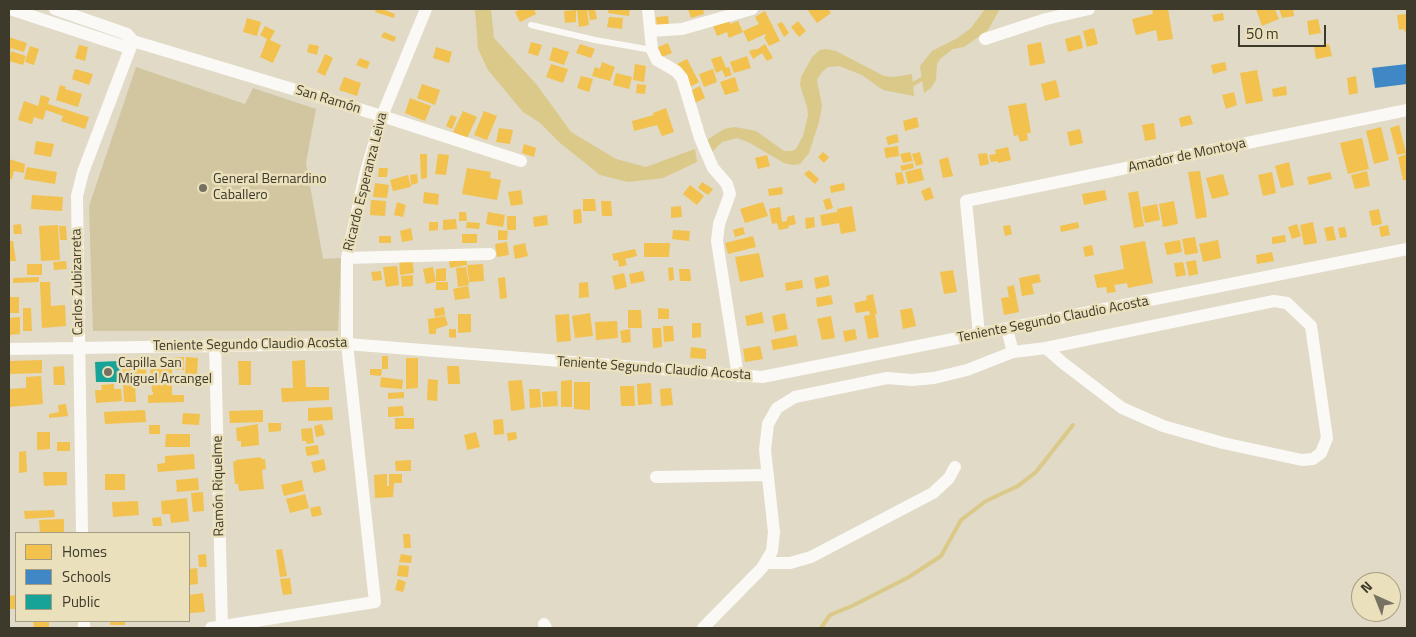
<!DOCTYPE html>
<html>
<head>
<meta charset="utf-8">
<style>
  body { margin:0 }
  #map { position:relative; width:1416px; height:637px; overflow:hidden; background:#e0dac6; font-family:"Titillium Web",sans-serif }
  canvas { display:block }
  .frame { position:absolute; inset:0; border:10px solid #3d392b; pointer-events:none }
  .legend { position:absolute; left:15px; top:532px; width:175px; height:90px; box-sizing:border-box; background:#eae0bc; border:1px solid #a59d82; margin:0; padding:6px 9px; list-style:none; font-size:15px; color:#3d392b }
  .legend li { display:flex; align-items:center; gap:10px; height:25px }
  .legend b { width:25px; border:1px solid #a59d82 }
  .north { position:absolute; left:1351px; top:572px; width:50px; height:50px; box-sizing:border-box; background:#eae0bc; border:1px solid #a59d82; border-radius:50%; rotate:316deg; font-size:14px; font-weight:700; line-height:20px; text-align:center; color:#3d392b }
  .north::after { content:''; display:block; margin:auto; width:18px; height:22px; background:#767161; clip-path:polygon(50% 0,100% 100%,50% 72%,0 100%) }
  .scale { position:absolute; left:1238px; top:25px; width:88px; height:22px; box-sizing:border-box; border:2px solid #3d392b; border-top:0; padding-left:6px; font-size:15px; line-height:18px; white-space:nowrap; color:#3d392b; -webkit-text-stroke:4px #eae0bc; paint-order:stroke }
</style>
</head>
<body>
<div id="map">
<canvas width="1416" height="637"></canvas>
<div class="frame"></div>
<ul class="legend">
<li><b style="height:14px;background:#f2c14e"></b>Homes</li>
<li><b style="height:14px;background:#3f88c5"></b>Schools</li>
<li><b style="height:14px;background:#17a398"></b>Public</li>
</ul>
<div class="north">N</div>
<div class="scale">50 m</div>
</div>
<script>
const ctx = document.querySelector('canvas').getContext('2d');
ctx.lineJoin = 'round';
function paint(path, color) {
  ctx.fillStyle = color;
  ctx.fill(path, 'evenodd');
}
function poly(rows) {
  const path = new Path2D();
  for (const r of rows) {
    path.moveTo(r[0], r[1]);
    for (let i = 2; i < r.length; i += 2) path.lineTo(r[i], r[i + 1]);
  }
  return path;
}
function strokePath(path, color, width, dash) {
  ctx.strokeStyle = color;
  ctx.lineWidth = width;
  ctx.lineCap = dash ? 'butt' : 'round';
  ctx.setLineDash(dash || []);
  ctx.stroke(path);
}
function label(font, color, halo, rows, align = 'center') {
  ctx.font = font + ' "Titillium Web",sans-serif';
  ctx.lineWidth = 5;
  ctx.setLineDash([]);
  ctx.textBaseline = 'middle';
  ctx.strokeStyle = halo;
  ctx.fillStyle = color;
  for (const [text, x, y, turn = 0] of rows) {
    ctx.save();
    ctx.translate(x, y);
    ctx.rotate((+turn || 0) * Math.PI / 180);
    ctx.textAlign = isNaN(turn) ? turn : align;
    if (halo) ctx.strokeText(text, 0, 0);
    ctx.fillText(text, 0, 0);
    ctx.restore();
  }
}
const green = poly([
  [136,67,245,104,253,88,316,109,306,163,323,259,341,258,338,331,93,331,89,206]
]);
const water = poly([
  [475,9,491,9,494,38,537,85,571,132,616,159,646,167,695,149,697,162,663,178,628,182,600,175,559,142,539,122,523,112,488,70,478,49],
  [985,9,1000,9,988,30,964,47,953,49,940,59,937,64,936,80,931,88,924,93,920,66,932,51,956,39,971,28],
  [826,49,836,51,884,76,894,77,912,74,914,96,883,90,862,75,839,66,828,67,822,72,817,80,822,106,819,122,809,153,800,164,793,165,784,163,750,143,737,138,722,142,712,152,707,140,724,129,735,127,756,131,784,151,792,151,796,149,803,136,808,115,807,107,800,85,801,77,812,57,820,50]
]);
const homes = poly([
  [376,9,382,9,395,14,394,18,375,12],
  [521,9,534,9,536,14,520,22,515,12],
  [587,9,589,25,579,27,577,10],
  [588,9,595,9,597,19,590,20],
  [609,9,630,9,629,16,608,13],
  [688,9,703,9,704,14,691,18],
  [807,9,828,9,831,13,817,23],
  [1152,9,1168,9,1173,39,1158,41,1156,30,1136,35,1132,19,1153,14],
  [1256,9,1275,9,1279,19,1262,26],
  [1279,9,1293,9,1294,16,1282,18],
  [576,10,576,22,565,23,564,11],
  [765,11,780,41,769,46,764,37,766,36,765,34,748,42,743,31,759,24,755,17],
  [1223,13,1224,20,1214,22,1212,15],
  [1407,14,1407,31,1405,32,1404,29,1399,30,1397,15],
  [668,16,669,26,657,27,656,17],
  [609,17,623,18,622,29,607,27],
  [247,18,261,22,257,36,243,32],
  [1318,19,1321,33,1309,35,1307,21],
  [729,20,730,24,738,21,743,32,729,38,727,32,717,36,713,26],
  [798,21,806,31,799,37,791,27],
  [782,22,789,33,784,37,777,24],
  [265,26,275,31,270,40,281,45,273,63,260,57,267,39,260,35],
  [1094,28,1098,44,1087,47,1083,31],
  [384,32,396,37,394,42,381,37],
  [1080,35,1083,48,1068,52,1065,39],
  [9,37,27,43,24,52,11,48,9,55],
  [531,42,542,45,538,56,528,53],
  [1041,42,1045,63,1030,66,1027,45],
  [668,43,672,53,662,57,658,47],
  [309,44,319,46,317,55,307,52],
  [580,44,595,49,591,58,576,53],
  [765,44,773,58,767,61,762,53,753,59,749,51,755,49,756,50],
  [1329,44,1332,56,1316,59,1314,46],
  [79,45,88,47,85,61,75,58],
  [30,46,39,49,34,65,25,62],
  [436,47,452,52,449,63,433,58],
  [553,47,569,52,564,65,549,60],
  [11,51,26,56,23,65,9,61],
  [325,54,333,58,325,76,317,72],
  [721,56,726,68,729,67,732,75,725,77,722,70,716,73,711,59],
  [747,56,751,68,734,73,730,62],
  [360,58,370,62,367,69,356,65],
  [687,59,699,82,690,87,677,64],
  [602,62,615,67,610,81,592,76,595,67,600,69],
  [1225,62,1227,70,1213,74,1211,65],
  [551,64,568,69,563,83,546,77],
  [635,64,646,66,644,82,633,80],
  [75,69,93,74,89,85,72,79],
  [713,69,717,82,704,87,699,74],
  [1257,70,1263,101,1246,104,1240,73],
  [616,73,632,77,629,89,613,85],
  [581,76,593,79,589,92,577,88],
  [1356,76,1358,93,1349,95,1347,78],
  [344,77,361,83,357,96,339,90],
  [735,77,739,91,725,95,720,82],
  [1056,80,1060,97,1045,101,1041,84],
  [422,84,440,90,435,105,417,98],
  [637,84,646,85,645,94,636,93],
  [60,85,66,87,65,89,82,94,78,107,56,100],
  [700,86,705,98,695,103,690,91],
  [1286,86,1287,95,1273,97,1272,89],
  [1234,92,1237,105,1226,109,1222,95],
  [41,95,50,98,48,104,89,117,85,129,61,121,63,116,46,110,43,120,34,117,32,124,18,120,24,101,38,106],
  [410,98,431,106,425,121,405,113],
  [1026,103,1031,133,1027,133,1028,140,1020,142,1018,135,1014,136,1008,106],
  [666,108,674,132,662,136,657,125,634,131,632,121,654,115,653,113],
  [463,111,477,117,467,138,453,132],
  [484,111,497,116,487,140,474,135],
  [451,115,457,117,452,129,446,126],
  [1190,115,1193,124,1181,127,1179,118],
  [917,117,919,127,905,131,903,121],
  [1154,123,1156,139,1145,141,1142,125],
  [1399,125,1406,153,1397,155,1390,128],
  [1381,127,1389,160,1374,164,1366,131],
  [499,128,513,130,510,144,496,142],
  [1080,129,1083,143,1070,146,1067,132],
  [897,134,899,142,888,145,886,137],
  [1362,138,1369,169,1348,174,1340,143],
  [36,141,54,144,51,157,34,154],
  [524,144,536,148,534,157,522,153],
  [898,146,899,156,886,158,884,148],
  [1008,147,1011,160,998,163,998,161,991,162,989,155,996,154,995,150],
  [823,152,829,157,824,163,818,157],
  [910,152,913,161,903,163,900,154],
  [920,152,923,164,916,166,912,154],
  [987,153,989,164,980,166,978,154],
  [420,154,427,154,427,178,421,179],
  [438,154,449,155,446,175,435,174],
  [1407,154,1407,180,1403,180,1398,157],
  [767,155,770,166,758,169,755,158],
  [948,157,953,176,943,178,939,160],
  [9,159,25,164,24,173,14,171,12,179,9,179],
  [1289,162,1294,185,1281,188,1275,166],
  [913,163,914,168,902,171,900,166],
  [27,167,57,172,55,184,24,179],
  [379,168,388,168,387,177,378,177],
  [467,168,491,172,490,178,501,180,497,200,462,194],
  [921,168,924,180,908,184,905,172],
  [809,170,819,179,815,184,804,174],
  [1200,171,1207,217,1196,219,1188,172],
  [1367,171,1370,186,1355,189,1351,175],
  [902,172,905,183,897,185,895,173],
  [1272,172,1276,193,1263,196,1258,175],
  [1330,172,1332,179,1309,185,1307,177],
  [417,174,418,183,411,185,410,175],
  [1223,174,1229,195,1212,199,1206,178],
  [408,175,411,187,393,191,390,180],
  [702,182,713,189,708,195,698,188],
  [375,183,389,185,387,198,373,197],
  [844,183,845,190,831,193,830,186],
  [690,185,704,196,697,205,683,194],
  [782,187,783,194,769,196,768,189],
  [930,187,934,198,925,201,921,191],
  [521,190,523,204,511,206,508,192],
  [1105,190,1107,200,1084,205,1082,194],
  [1138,191,1144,226,1134,228,1128,193],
  [424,192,439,194,438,205,423,203],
  [32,195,63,197,62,211,31,209],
  [830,198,833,208,826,210,823,200],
  [583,199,595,199,596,211,583,211],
  [371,200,386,201,385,216,370,215],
  [601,201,611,201,612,216,602,216],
  [1174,201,1178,224,1163,227,1159,204],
  [397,202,406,205,403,217,394,215],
  [763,202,768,216,745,223,740,209],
  [1157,204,1160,220,1145,223,1142,207],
  [681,206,682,217,671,218,671,207],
  [852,206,856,231,841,234,839,223,822,226,820,215,837,212,837,209],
  [780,207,782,222,787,221,787,217,794,215,796,224,788,226,789,228,779,230,777,223,772,224,769,209],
  [581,209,582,223,574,224,573,210],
  [1379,209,1382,224,1372,226,1369,211],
  [459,212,466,212,467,221,459,221],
  [488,212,505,215,503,227,486,224],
  [547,215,548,225,534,227,533,217],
  [507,216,516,216,516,230,507,230],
  [814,217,815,227,806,229,805,218],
  [456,219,457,229,443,230,443,220],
  [429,222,438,222,438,230,429,231],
  [467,222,480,223,479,229,466,228],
  [1078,222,1079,228,1061,232,1060,226],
  [1313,222,1317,243,1304,245,1300,225],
  [21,224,22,234,14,234,13,225],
  [1297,224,1301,236,1292,239,1288,227],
  [58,225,60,260,41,261,39,226],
  [1010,225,1012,234,1005,236,1003,226],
  [1388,225,1390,235,1381,237,1379,227],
  [59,226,66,226,67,240,60,240],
  [1333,226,1336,240,1327,241,1324,228],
  [743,227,745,234,735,237,733,230],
  [1345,227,1347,237,1340,238,1338,228],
  [411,228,413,240,402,242,400,231],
  [498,230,508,231,507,240,498,240],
  [673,230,690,231,689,241,672,239],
  [462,234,477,234,477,243,462,243],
  [1285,235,1286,242,1272,244,1272,237],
  [379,236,391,236,391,243,379,243],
  [753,236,756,247,728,254,725,243],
  [1195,237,1198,253,1185,255,1182,239],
  [1180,240,1182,252,1167,255,1164,243],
  [1218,240,1221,258,1203,262,1199,244],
  [9,241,13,241,16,261,9,261],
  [1145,241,1153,283,1128,288,1127,283,1114,285,1116,292,1107,293,1106,287,1097,288,1094,275,1124,269,1120,246],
  [507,242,509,255,497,257,495,244],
  [525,243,528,256,515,259,513,246],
  [644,243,670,243,669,257,644,257],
  [1092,245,1094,255,1085,257,1083,247],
  [635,249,637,256,625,259,627,265,619,267,618,260,614,261,612,254],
  [1272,252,1274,261,1257,264,1256,255],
  [759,253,764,277,740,282,735,257],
  [412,257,414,273,400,275,399,258],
  [466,258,467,265,450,268,449,261],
  [1196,260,1198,274,1189,276,1186,262],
  [66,261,67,269,54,270,53,262],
  [1183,262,1186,275,1176,277,1174,263],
  [27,264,42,264,42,275,27,275],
  [483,264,484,281,469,282,467,265],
  [397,266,399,285,386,287,383,267],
  [433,267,436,282,426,284,423,269],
  [466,267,469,285,458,287,456,268],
  [673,267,674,280,669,281,668,268],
  [446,268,446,281,436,281,436,269],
  [679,269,690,269,691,281,680,281],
  [953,270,957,292,944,294,940,272],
  [381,271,382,280,373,281,371,272],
  [643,271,645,281,631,284,629,274],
  [624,273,627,287,615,290,612,276],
  [1039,274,1041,282,1032,284,1034,294,1022,296,1019,278],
  [413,275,413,286,402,287,401,276],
  [828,275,830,286,816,289,814,278],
  [39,277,39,282,13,283,13,278],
  [505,277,507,298,500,299,498,278],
  [802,280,803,288,786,291,785,283],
  [40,282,50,282,51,306,65,305,66,326,42,328],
  [436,282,448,282,448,290,436,290],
  [588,282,589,297,579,298,579,283],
  [1014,285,1019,312,1004,315,1001,298,1009,297,1007,287],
  [468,286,470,298,455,300,453,289],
  [873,294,877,314,875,314,879,337,868,339,864,316,870,315,869,311,856,313,854,303,867,300,866,296],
  [831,295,833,304,817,307,816,298],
  [9,297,19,297,19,313,9,313],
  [444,307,445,315,435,317,434,309],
  [23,308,31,308,32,331,23,331],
  [658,308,669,309,669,319,658,319],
  [912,308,916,326,903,329,900,310],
  [628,310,641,310,642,328,628,328],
  [762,312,764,323,747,326,745,316],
  [590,313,593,336,575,338,572,316],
  [785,313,788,329,775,332,772,316],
  [458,314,471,314,471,332,458,333],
  [569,314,571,341,557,342,555,315],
  [445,316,448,325,436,329,436,334,429,334,428,319],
  [831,316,835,338,822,340,817,319],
  [20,317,20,334,9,335,9,318],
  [617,321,618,338,596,340,595,322],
  [692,323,701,323,701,337,692,338],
  [663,326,673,326,674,341,664,342],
  [652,328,661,328,662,347,653,348],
  [449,329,456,329,456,338,449,337],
  [630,329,631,342,622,343,620,331],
  [855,329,857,339,845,342,843,331],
  [796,335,798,346,773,350,771,340],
  [760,346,763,359,745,362,743,349],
  [691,347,706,349,706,359,690,358],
  [382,356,388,356,388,369,382,369],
  [175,357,184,357,184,370,174,370],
  [186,357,198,358,197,374,185,374],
  [406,358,418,358,418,388,406,389],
  [42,360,42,373,9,374,9,361],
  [305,360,306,387,329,387,329,400,282,402,281,388,293,388,292,361],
  [238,361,251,361,251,385,239,385],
  [172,363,172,395,184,395,184,402,148,403,148,395,153,395,153,392,152,392,150,365],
  [64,366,65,385,54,385,53,367],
  [447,366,459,366,460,384,448,384],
  [122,367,146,367,147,383,135,384,136,402,124,402],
  [370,369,382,369,381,376,370,375],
  [41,376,43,404,9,407,9,389,26,388,26,377],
  [381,377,403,380,402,389,380,387],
  [428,379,438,380,437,401,427,400],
  [522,380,525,409,511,411,508,381],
  [572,380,572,407,561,407,561,381],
  [574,382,590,382,590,410,574,409],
  [651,383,652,404,638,405,637,384],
  [114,384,114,389,121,389,122,401,96,403,95,390,102,390,101,385],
  [620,386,634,386,635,406,621,406],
  [671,388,673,405,661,406,660,389],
  [529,389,540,389,541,407,530,408],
  [557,391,558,406,543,407,542,392],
  [404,392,404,398,388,399,388,393],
  [66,404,68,416,49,418,49,414,59,412,58,405],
  [403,406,404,416,388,417,388,407],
  [332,407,333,420,308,421,308,408],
  [145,410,146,422,105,424,104,412],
  [263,410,263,422,230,423,229,411],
  [183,413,200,414,199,425,182,424],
  [395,418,414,418,414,429,395,429],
  [503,419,504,434,494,435,493,420],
  [268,423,281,423,281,431,269,432],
  [258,424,259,445,241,447,241,441,237,441,236,428],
  [322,424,325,435,316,437,314,426],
  [149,425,160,425,160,434,149,434],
  [312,428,314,443,307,444,306,441,302,441,301,429],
  [37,432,50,432,50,449,37,450],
  [476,432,480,447,467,450,464,435],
  [516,432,517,439,508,441,507,433],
  [166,434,190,434,190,447,165,447],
  [57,442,70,442,70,451,57,451],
  [318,445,319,454,307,456,305,447],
  [26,451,27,472,19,473,19,452],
  [194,454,195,469,158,472,157,464,165,463,165,456],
  [261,457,261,459,265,459,266,469,262,470,264,489,239,491,238,484,235,484,233,462,236,461,236,460],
  [324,459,326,470,314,473,311,462],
  [411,460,411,471,396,471,395,461],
  [43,472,67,472,67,485,44,486],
  [105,474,125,474,125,490,105,490],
  [387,474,387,486,389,486,389,474,402,474,402,483,394,483,393,497,375,498,374,475],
  [198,478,199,490,177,492,176,480],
  [302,480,304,491,284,496,281,485],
  [203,492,204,511,193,512,191,493],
  [305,494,309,508,290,513,286,499],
  [187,498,189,521,171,523,170,514,162,514,161,501],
  [138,501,139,515,113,517,112,502],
  [320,506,322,515,312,517,310,508],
  [54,510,55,517,25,519,24,511],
  [161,517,162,526,153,526,152,518],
  [64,519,64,533,40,533,39,520],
  [403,534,410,534,411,548,404,548],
  [282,549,287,576,280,577,276,550],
  [206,554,207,567,199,567,198,555],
  [401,554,412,556,411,563,399,562],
  [399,565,409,566,408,577,397,576],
  [197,568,198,584,189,585,189,569],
  [290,578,292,594,283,595,280,579],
  [398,579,406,582,403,592,395,590],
  [203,593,205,612,189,613,189,595],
  [16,595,16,609,9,609,9,596],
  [33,621,49,621,49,628,34,628],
  [110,621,125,621,125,625,110,625]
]);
const schools = poly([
  [1407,64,1407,84,1375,88,1372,68]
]);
const public = poly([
  [119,361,120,382,96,382,95,362]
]);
const stream = poly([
  [910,86,925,77],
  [821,628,830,615,852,606,909,577,941,556,961,520,986,501,1018,486,1036,472,1073,425]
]);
const lane = poly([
  [531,25,595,40,652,50]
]);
const street = poly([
  [10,9,123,46,133,41],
  [55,9,127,34,133,41,382,116,521,161],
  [648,9,652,50,657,60,676,71,682,78,700,138,713,168,727,184,730,194,719,224,717,241,738,376],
  [650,31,682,29,752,9],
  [985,39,1046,19,1089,9],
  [347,258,490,254],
  [1007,329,1013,352],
  [979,334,966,201,1407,110],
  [215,345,222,627],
  [9,349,347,344,762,377,1407,249],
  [656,477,768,475],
  [82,533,77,196,83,172,133,41],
  [765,563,790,563,811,557,933,493,949,478,955,467],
  [84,621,84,628],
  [544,624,546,628],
  [211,628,375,602,347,344,347,258,365,175,382,116,426,9],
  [703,628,762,568,772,551,774,532,765,450,768,424,777,408,795,397,887,378,912,380,934,378,967,370,1013,352,1046,348,1274,301,1287,303,1311,326,1327,438,1321,453,1313,459,1302,460,1223,443,1163,426,1122,408,1063,363,1046,348]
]);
const markers = [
  [203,188,5,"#767161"],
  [108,372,5,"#767161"]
];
const streetNames = [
  ["San Ramón",328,100,17],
  ["Amador de Montoya",1187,156,-12],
  ["Ricardo Esperanza Leiva",366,182,-76],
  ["Carlos Zubizarreta",78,282,-91],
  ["Teniente Segundo Claudio Acosta",1053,320,-11],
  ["Teniente Segundo Claudio Acosta",250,345,-1],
  ["Teniente Segundo Claudio Acosta",654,369,4],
  ["Ramón Riquelme",219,486,-91]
];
const poiNames = [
  ["General Bernardino",213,180],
  ["Caballero",213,196],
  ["Capilla San",118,364],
  ["Miguel Arcangel",118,380]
];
paint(green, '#d1c69f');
paint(water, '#dac988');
paint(homes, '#f2c14e');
paint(schools, '#3f88c5');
paint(public, '#17a398');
strokePath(stream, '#dac988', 4);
strokePath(lane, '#faf9f6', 6);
strokePath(street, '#faf9f6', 12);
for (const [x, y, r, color] of markers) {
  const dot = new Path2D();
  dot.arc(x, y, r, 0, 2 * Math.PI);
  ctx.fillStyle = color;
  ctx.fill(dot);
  strokePath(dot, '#eae0bc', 2);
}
label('14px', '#3d392b', '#eae0bc', streetNames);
label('14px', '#3d392b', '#eae0bc', poiNames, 'left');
</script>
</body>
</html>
